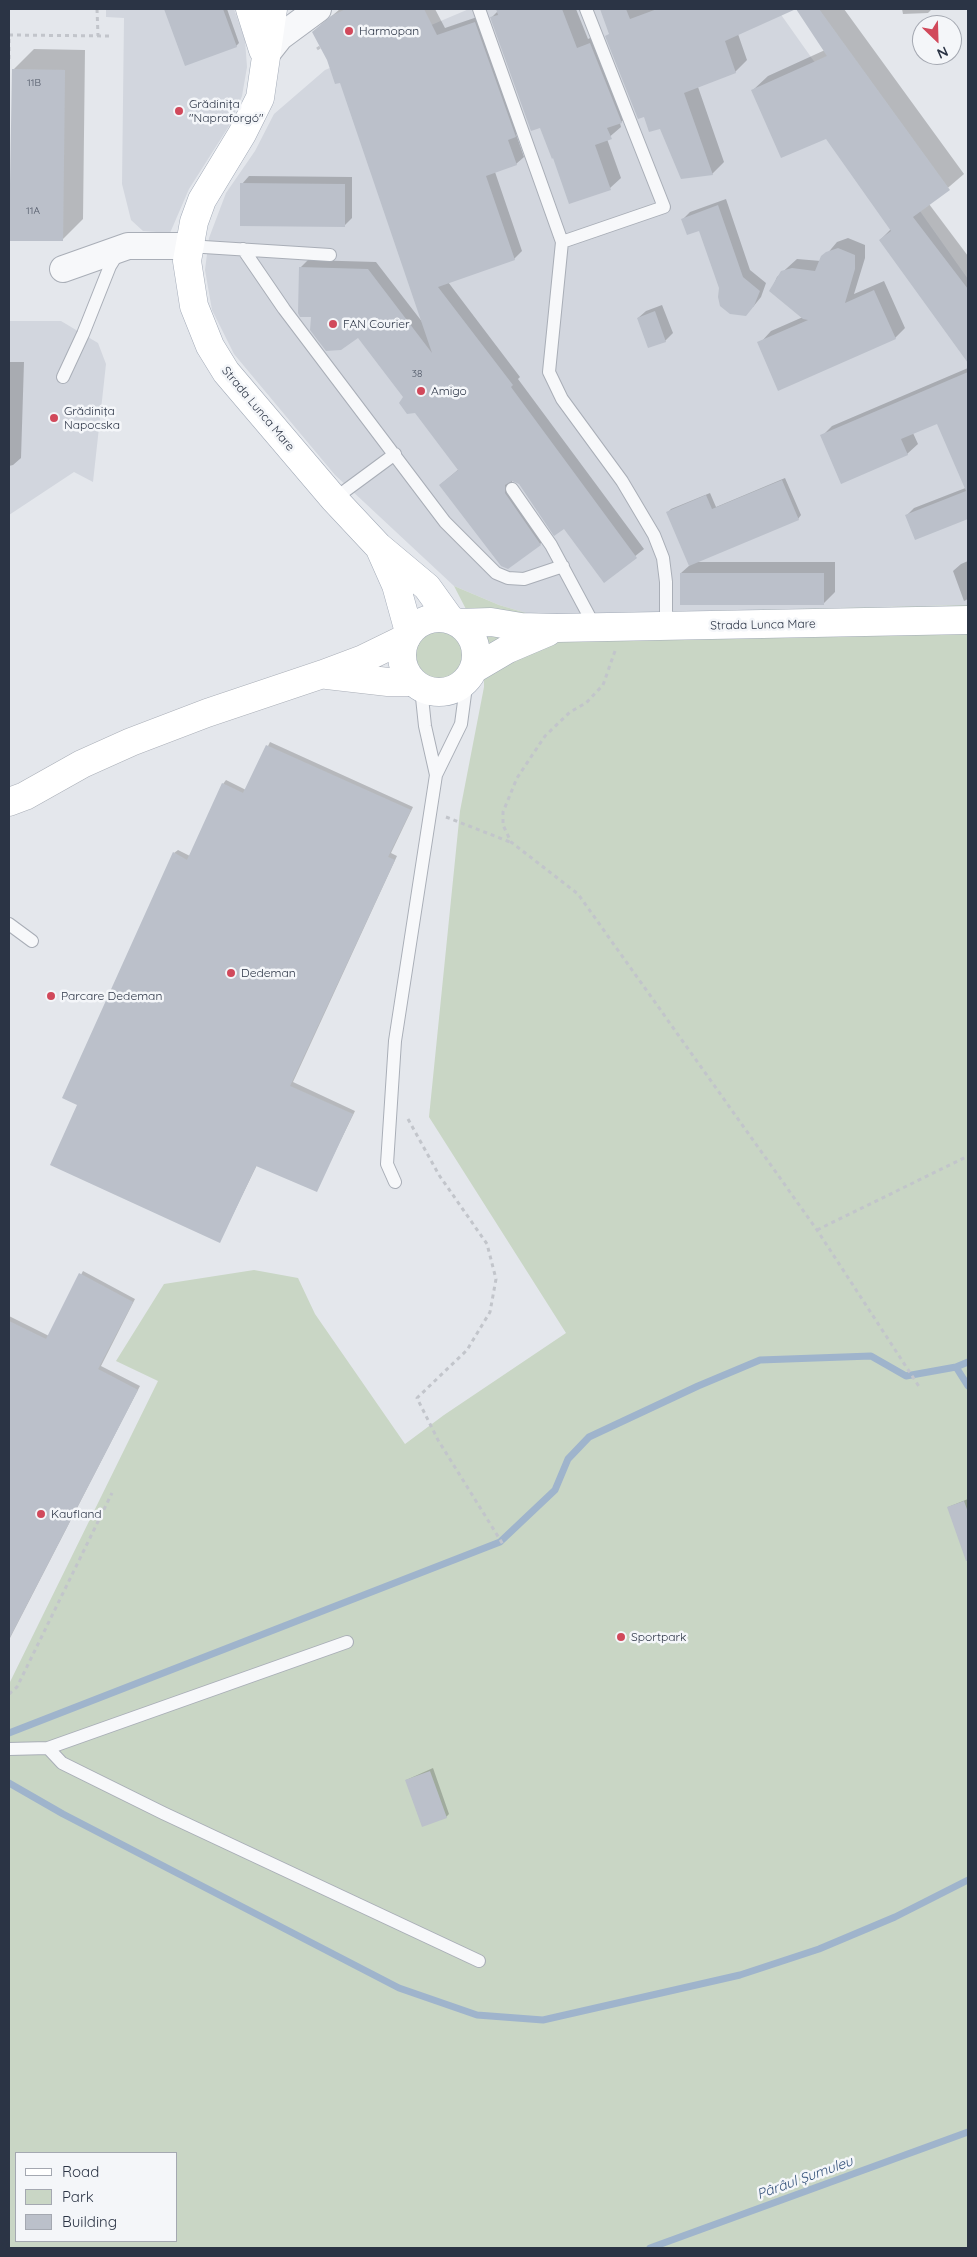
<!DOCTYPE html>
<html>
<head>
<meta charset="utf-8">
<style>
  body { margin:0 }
  #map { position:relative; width:977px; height:2257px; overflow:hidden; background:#e4e7ec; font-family:Quicksand,sans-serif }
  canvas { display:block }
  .frame { position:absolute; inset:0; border:10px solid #2b3445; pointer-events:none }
  .legend { position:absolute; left:15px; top:2152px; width:162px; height:90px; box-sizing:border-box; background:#f4f6f9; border:1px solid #a4a8b1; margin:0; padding:6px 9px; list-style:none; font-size:15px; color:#2b3445 }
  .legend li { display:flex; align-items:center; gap:10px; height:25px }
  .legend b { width:25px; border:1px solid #a4a8b1 }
  .north { position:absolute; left:912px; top:15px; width:50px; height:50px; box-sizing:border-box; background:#f4f6f9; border:1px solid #a4a8b1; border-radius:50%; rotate:156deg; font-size:14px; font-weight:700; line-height:20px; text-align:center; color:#2b3445 }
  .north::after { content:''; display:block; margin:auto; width:18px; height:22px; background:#d1495b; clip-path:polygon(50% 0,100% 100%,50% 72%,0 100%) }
</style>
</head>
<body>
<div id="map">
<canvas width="977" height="2257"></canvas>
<div class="frame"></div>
<ul class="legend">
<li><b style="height:6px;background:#fff"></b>Road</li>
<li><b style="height:14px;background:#c9d6c5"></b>Park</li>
<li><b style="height:14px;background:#bbc0ca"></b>Building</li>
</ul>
<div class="north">N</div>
</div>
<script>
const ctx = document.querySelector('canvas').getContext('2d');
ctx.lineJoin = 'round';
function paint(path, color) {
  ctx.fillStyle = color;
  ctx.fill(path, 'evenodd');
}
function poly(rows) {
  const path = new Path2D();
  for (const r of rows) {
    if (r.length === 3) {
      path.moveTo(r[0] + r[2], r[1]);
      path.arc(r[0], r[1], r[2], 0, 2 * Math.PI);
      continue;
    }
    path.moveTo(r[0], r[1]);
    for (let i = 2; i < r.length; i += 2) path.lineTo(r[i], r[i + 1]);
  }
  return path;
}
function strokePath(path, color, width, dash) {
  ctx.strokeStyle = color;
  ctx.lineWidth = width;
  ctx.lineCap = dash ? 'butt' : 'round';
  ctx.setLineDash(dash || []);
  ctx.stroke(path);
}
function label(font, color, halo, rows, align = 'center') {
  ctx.font = font + ' Quicksand,sans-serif';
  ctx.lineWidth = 5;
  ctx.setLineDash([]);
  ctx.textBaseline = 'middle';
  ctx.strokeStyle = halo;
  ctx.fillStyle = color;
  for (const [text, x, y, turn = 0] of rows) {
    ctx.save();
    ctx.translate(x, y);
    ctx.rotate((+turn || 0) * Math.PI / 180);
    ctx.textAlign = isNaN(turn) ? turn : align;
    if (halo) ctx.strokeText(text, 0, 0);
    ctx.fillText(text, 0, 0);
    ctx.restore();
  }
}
const built = poly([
  [106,9,234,9,245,40,247,67,242,96,229,126,189,189,170,233,143,231,131,220,122,184,124,18,106,17],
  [469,9,777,9,968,279,968,605,533,615,499,605,454,586,335,475,234,354,212,310,205,270,209,238,226,193,255,151,274,114,325,70],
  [9,321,61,321,98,343,106,364,93,482,74,472,9,515]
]);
const green = poly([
  [454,586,499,605,533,615,968,605,968,2248,9,2248,9,1684,158,1381,116,1361,164,1284,254,1270,298,1278,315,1314,405,1444,444,1415,566,1333,429,1117,460,811,484,687,484,644],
  [16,2153,176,2153,176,2241,16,2241],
  [440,656,26]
]);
const shadow = poly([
  [9,9,79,9,78,10],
  [165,9,227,9,239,43,236,46,186,64],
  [340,9,435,9,445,28,483,15,523,128,516,134,524,157,516,164,495,172,522,251,514,259,448,282,520,377,518,379,644,549,604,581,564,527,520,483,512,480,512,485,548,537,540,544,440,485,459,469,358,336,312,316,300,268,308,260,376,262,423,323,321,25],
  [500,9,576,9,588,39,601,33,632,112,620,123,621,127,607,139,621,178,610,188,554,156,492,17],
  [602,9,793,9,784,13,784,9,776,16,738,34,747,60,735,72,698,87,724,162,712,174,661,128,610,33],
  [798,9,844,9,964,174,929,204,968,256,968,339,958,346,880,240,891,229,826,137,753,90,768,76,825,50],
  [902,9,932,9,928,13,903,14],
  [34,49,85,50,83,219,62,240,13,70],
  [249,176,352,177,352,218,344,226,242,184],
  [726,199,750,270,766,283,761,297,753,307,720,288,700,229,683,219,690,212],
  [848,238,865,245,865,258,854,294,884,281,905,328,895,338,761,342,771,331,803,317,771,291,777,277,797,259,821,261,837,242],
  [662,305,673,333,665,341,638,318,646,311],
  [9,362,24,362,21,458,13,465,9,466],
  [968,368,968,482,964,484,938,422,913,433,918,444,907,454,822,436,832,426],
  [785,478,801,515,798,519,694,562,835,562,835,592,824,603,681,573,690,565,668,512,671,509,710,493,716,507],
  [968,487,968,518,916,538,907,515,914,508],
  [968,561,968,599,964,601,953,571,961,564],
  [270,742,413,807,391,853,397,856,293,1082,355,1111,316,1191,257,1165,220,1241,79,1105,174,853,178,850,190,856,223,784,226,780,246,790],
  [83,1271,135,1299,101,1366,140,1386,9,1640,9,1316,49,1336],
  [968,1499,968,1564,948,1507],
  [433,1768,449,1814,446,1817,406,1780]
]);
const stream = poly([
  [956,1367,968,1386],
  [9,1733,500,1542,555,1490,568,1459,589,1437,698,1386,760,1360,871,1356,906,1376,956,1367,968,1362],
  [9,1783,63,1814,399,1988,477,2015,543,2020,740,1975,819,1949,895,1917,968,1880],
  [650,2248,968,2132]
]);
const building = poly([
  [164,9,223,9,237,47,185,66],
  [346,9,424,9,437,35,475,22,516,137,508,140,517,165,486,176,515,260,438,287,513,385,511,387,637,558,604,583,564,529,554,536,519,484,512,481,505,485,505,493,541,545,508,569,501,566,439,485,458,470,415,413,407,414,399,403,403,397,358,338,341,350,326,351,310,330,311,317,300,317,298,313,299,267,368,269,432,353,340,83,335,84,327,60,312,32,331,16],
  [496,9,562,9,577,48,590,43,622,123,607,128,612,139,595,145,611,190,569,204,553,158,552,159,540,128,531,131,490,17,498,15],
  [600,9,626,9,630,19,657,9,796,9,725,41,736,73,684,93,713,175,681,179,660,129,649,132,644,117,638,119,605,36,609,34],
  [796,9,819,9,950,190,913,217,968,289,968,363,879,240,891,231,826,139,781,158,751,90,827,56],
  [12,69,65,70,63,241,9,241],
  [240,183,345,184,345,227,240,226],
  [718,205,743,277,760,291,754,306,746,316,730,314,720,306,718,297,719,288,699,231,687,235,681,219],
  [838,248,855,255,855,269,845,303,874,290,896,339,778,391,757,342,808,320,803,319,769,291,781,271,792,268,815,271,821,256,826,252],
  [655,311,666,342,648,348,637,318],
  [968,372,968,519,915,540,905,515,966,491,937,424,901,439,908,455,841,484,820,435],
  [782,480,799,520,689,566,666,512,706,495,712,509],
  [680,573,824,573,824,605,680,605],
  [266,745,411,810,388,857,395,860,290,1086,353,1114,317,1192,256,1166,220,1243,50,1165,77,1105,62,1098,173,852,187,860,222,783,243,793],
  [79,1273,133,1302,98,1369,138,1390,9,1639,9,1321,46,1339],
  [964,1501,968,1512,968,1560,966,1561,947,1507],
  [430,1771,447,1818,422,1827,405,1780]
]);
const path = poly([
  [97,9,98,36],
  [9,35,112,36],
  [317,49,320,47],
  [9,59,9,35],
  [615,651,603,685,586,703,570,712,545,736,517,778,503,812,503,825,511,842,578,894,817,1230,920,1388],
  [446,817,510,842],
  [408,1119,439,1175,487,1244,496,1279,490,1312,467,1350,417,1398,438,1440,504,1546],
  [817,1230,968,1156],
  [9,1694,17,1687,112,1493]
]);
const service = poly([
  [479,9,562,242,664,207,586,9],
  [562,242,549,372,562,399,622,481,654,535,663,558,666,582,666,627],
  [188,246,330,255],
  [243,249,284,309,445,522,496,573,508,578,524,579,563,566],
  [63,377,83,334,110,266,118,253],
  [512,489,551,545,595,627],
  [334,499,395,454],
  [421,688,425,726,436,775],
  [9,924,32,941],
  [395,1182,387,1164,395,1041,436,775,461,724,467,679],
  [48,1748,62,1763,163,1813,479,1961],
  [9,1749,48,1748,347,1642]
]);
const minor = poly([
  [265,56,280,37,318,9],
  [63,269,128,246,188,246]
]);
const secondary = poly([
  [327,675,388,682,410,682],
  [9,802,25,796,82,764,131,742,207,713,323,674,363,659,406,638]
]);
const primary = poly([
  [250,9,263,50],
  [273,9,260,98,242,134,202,200,194,222,187,261,194,306,210,346,226,372,334,499,378,546,427,587,450,619],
  [380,549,396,585,409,632],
  [439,655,37],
  [459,623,491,622,521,627,557,628,968,620],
  [474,669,508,649,548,632]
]);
const markers = [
  [349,31,5,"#d1495b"],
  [179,111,5,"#d1495b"],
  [333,324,5,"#d1495b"],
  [421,391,5,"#d1495b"],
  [54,418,5,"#d1495b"],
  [231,973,5,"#d1495b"],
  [51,996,5,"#d1495b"],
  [41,1514,5,"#d1495b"],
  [621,1637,5,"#d1495b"]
];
const numberNames = [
  ["11B",34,83],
  ["11A",33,211],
  ["38",417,374]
];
const poiNames = [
  ["Harmopan",359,31],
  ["Grădinița",189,104],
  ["\"Napraforgó\"",189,118],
  ["FAN Courier",343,324],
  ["Amigo",431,391],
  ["Grădiniţa",64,411],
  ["Napocska",64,425],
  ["Dedeman",241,973],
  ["Parcare Dedeman",61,996],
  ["Kaufland",51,1514],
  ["Sportpark",631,1637]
];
const streetNames = [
  ["Strada Lunca Mare",258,409,50],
  ["Strada Lunca Mare",763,625,-1]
];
const waterNames = [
  ["Pârâul Șumuleu",805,2178,-20]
];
paint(built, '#d2d6de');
paint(green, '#c9d6c5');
paint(shadow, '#0003');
strokePath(stream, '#9fb4cc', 7);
paint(building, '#bbc0ca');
strokePath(service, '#a9aeb7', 14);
strokePath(minor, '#a9aeb7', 28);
strokePath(secondary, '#a9aeb7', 29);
strokePath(primary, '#a3abb8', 29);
strokePath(path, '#c2c5cb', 3, [4, 4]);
strokePath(service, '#f7f8fa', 12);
strokePath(minor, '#f7f8fa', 26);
strokePath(secondary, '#fff', 28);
strokePath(primary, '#fff', 28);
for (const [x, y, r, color] of markers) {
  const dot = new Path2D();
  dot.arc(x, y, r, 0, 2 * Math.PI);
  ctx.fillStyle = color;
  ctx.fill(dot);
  strokePath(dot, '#f4f6f9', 2);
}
label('10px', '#4f5766', null, numberNames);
label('12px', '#2b3445', '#f4f6f9', poiNames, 'left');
label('12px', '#2b3445', '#f4f6f9', streetNames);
label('italic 14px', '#34527a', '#f4f6f9', waterNames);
</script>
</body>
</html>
